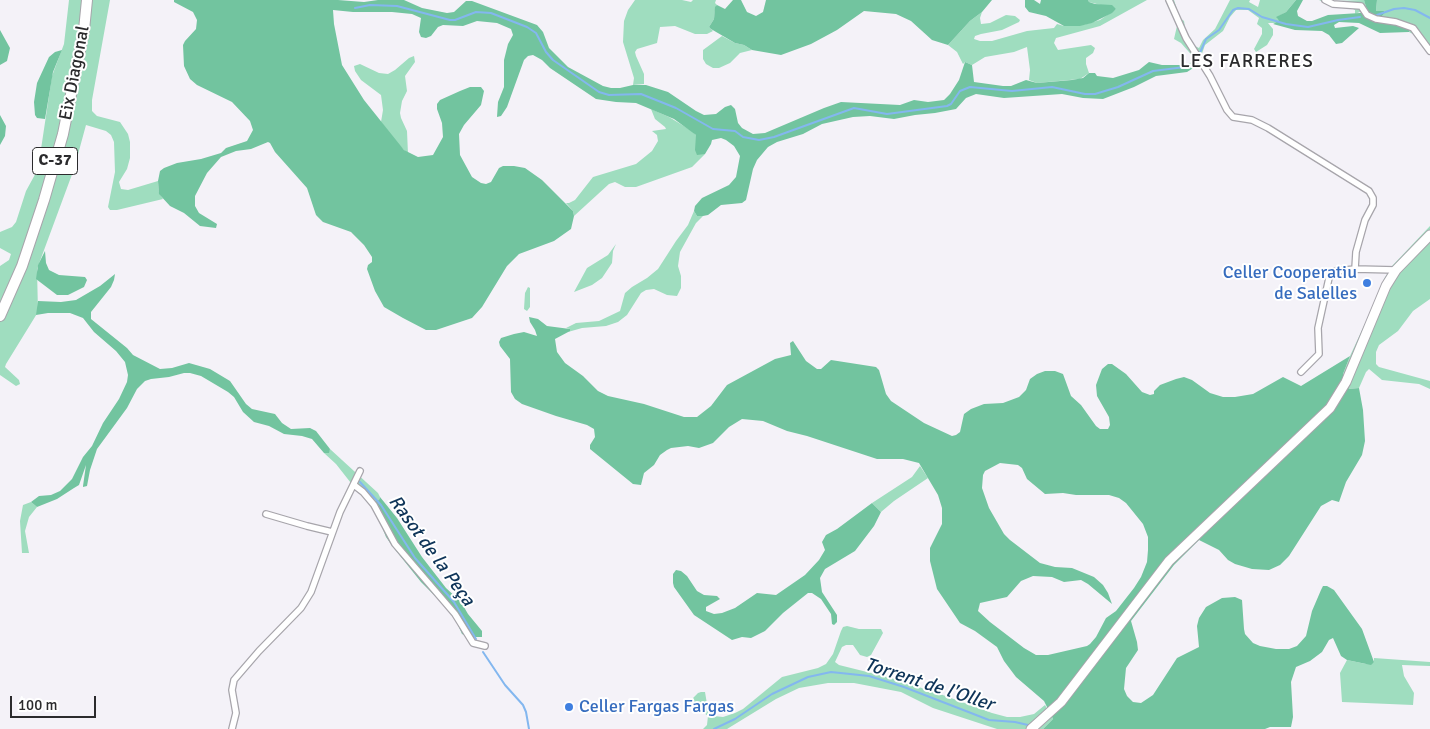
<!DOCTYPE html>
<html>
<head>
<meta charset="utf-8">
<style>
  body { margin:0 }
  #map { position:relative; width:1430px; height:729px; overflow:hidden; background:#f4f2f8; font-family:Signika,sans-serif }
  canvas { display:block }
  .scale { position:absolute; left:10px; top:696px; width:86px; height:22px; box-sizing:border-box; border:2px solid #2b2b2d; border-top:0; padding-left:6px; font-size:15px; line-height:18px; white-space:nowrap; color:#2b2b2d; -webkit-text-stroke:4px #fff; paint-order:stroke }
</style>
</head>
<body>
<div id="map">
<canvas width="1430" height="729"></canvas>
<div class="scale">100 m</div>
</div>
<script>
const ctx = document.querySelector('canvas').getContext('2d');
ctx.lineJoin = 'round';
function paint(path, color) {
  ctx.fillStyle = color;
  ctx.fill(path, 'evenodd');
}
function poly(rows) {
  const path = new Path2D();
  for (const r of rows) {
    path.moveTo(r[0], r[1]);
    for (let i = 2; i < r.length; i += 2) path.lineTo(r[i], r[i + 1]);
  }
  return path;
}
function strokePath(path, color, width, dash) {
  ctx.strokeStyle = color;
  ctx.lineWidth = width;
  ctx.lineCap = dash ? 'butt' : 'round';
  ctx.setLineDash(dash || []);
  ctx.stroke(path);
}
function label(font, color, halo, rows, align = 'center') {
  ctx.font = font + ' Signika,sans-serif';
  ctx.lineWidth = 4;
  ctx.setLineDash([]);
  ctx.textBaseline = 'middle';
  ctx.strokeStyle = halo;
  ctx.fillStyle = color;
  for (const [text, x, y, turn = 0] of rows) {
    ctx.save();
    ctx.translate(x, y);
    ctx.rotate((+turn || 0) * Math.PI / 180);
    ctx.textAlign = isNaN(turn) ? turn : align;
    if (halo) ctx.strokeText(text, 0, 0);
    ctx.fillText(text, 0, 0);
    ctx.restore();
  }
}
const green = poly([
  [69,0,110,0,92,100,92,111,97,116,120,122,128,134,130,142,130,158,127,169,119,182,121,189,128,190,158,181,159,193,163,199,117,210,110,210,108,207,115,172,114,142,111,135,106,131,86,125,74,169,37,269,38,312,6,364,5,367,19,380,20,384,16,386,0,375,0,266,9,260,11,254,0,248,0,232,12,227,16,222,26,191,38,169,52,76,64,44],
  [635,0,682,0,691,2,693,0,716,0,715,3,717,5,715,10,714,19,709,27,713,31,707,34,695,34,675,26,660,27,657,43,637,49,635,52,636,56,644,74,644,84,633,85,634,78,623,42,624,21,628,10],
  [1088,0,1147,0,1100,26,1056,38,1054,43,1058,50,1091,45,1095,48,1093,53,1086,58,1086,64,1089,73,1080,79,1037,83,1029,80,1030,70,1027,47,1014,52,985,57,972,65,965,62,963,64,957,52,948,45,970,21,982,12,980,18,981,24,990,23,1006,15,1015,16,1020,20,1019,22,1002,30,981,34,975,36,974,39,980,41,992,41,1027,31,1054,28,1057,24,1064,26,1083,25,1100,20,1116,9,1089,2],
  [1165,0,1174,0,1180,18,1184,21,1186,34,1193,45,1199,48,1203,40,1215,29,1230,0,1250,0,1249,2,1258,7,1260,0,1296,0,1286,12,1279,16,1279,21,1277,23,1268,23,1273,29,1273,35,1267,45,1256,52,1254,49,1262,34,1262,28,1257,24,1259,18,1248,10,1236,10,1230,17,1223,31,1205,45,1198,65,1196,60,1181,43,1174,39,1177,26],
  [1319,0,1335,1,1364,0,1367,9,1355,14,1355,10,1353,9,1329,5],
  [1377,0,1430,0,1430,46,1423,39,1409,32,1410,29,1381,17,1385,13,1384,11,1376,11],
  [722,36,735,43,744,45,752,50,740,53,730,63,719,68,713,68,706,64,703,59,703,50],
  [414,56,415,62,405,76,407,91,402,101,400,113,401,118,407,131,408,154,397,143,381,122,383,110,381,95,361,80,355,71,354,66,360,64,379,73,388,74,395,70,409,58],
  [651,109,669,117,692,131,696,135,697,154,705,154,692,167,636,187,625,187,615,182,609,184,574,216,573,211,566,203,569,203,575,200,593,177,636,164,652,151,658,141,657,135,652,131,666,129,665,127,655,119],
  [694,211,697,216,703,216,696,223,680,252,678,266,681,276,681,288,677,296,667,295,654,289,646,290,641,293,627,315,618,322,606,326,582,328,568,332,570,329,566,328,576,323,599,321,620,311,625,293,632,287,647,278,658,269,676,241,688,225],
  [1430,226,1430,299,1413,311,1398,331,1379,345,1376,352,1376,364,1379,367,1430,381,1430,389,1419,384,1382,380,1369,369,1366,372,1359,388,1349,389,1343,374,1350,356,1369,315,1384,279,1392,266],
  [616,244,613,251,612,263,602,278,592,285,574,292,587,268,608,255],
  [528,287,530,288,530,307,527,311,524,309,525,293],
  [330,449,378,493,380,497,379,500,372,502,358,492,336,464,324,453,328,453],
  [920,466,928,478,894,501,881,512,872,503,912,477],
  [31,502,37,507,29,517,25,531,29,553,22,553,20,521,23,505],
  [847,626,859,629,881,629,883,633,871,655,867,657,860,655,853,645,846,645,842,647,835,662,839,665,891,678,940,694,992,713,1007,717,1020,717,1034,714,1045,705,1053,719,1043,729,997,729,933,708,901,692,854,683,828,683,799,688,776,699,727,729,703,729,707,725,708,716,691,703,692,699,698,693,701,692,705,692,708,710,714,716,723,717,735,713,743,709,782,677,818,668,826,664,833,654,841,631,843,627],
  [1374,658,1430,662,1430,666,1402,665,1404,676,1414,693,1413,705,1342,702,1340,673,1347,660,1366,664,1374,662]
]);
const forest = poly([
  [174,0,338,0,364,2,378,0,404,0,422,8,447,13,454,12,466,1,472,1,537,25,543,32,549,48,568,67,603,86,611,88,620,88,633,85,646,85,668,92,696,111,704,115,716,114,725,107,731,105,735,109,738,123,742,128,753,134,765,133,824,108,841,102,900,105,914,100,928,102,944,100,950,94,959,80,965,62,972,65,974,82,1003,86,1011,86,1026,80,1037,83,1072,80,1083,78,1089,73,1095,73,1097,76,1113,78,1139,70,1149,62,1162,65,1186,65,1196,60,1198,65,1187,72,1156,76,1134,87,1103,99,1083,98,1062,94,1004,98,976,94,966,98,956,109,935,113,915,115,894,119,870,116,853,117,822,124,803,134,777,142,768,147,757,160,753,169,746,200,742,203,721,205,708,215,703,216,697,216,694,211,695,206,702,198,729,185,736,177,740,156,734,146,726,140,721,138,712,140,711,144,705,154,697,155,695,150,696,135,674,119,636,103,616,102,596,99,550,68,542,60,533,55,528,56,524,60,507,107,501,116,497,117,498,102,504,87,504,60,508,44,513,35,511,29,497,23,477,21,463,26,443,25,438,27,431,36,426,38,421,37,419,32,421,18,412,14,392,12,353,12,333,10,334,24,342,65,364,100,404,150,418,157,433,155,443,137,442,123,437,109,437,104,440,100,460,91,470,87,481,87,484,91,481,105,464,125,459,134,460,155,472,177,481,183,486,184,491,182,499,168,503,166,514,166,525,168,542,180,573,211,574,216,571,229,554,241,519,254,507,266,482,307,472,318,436,330,426,330,403,318,384,307,375,291,367,269,368,265,372,262,372,257,364,245,351,232,323,222,316,215,307,188,275,152,270,143,268,142,251,149,236,151,221,157,207,173,195,196,195,206,199,213,217,224,216,228,200,226,184,213,170,206,159,194,158,181,160,171,164,168,177,163,201,159,221,153,226,148,247,141,253,130,250,121,232,102,197,85,190,79,184,66,183,45,185,41,196,29,197,20,193,12,174,2],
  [733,0,741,0,747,12,756,16,763,12,766,0,992,0,982,12,970,21,948,45,932,40,911,21,896,14,864,11,837,30,811,44,781,55,752,50,744,45,735,43,711,29,709,27,714,19,715,7,717,5,725,9],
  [1025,0,1034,0,1040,4,1041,0,1088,0,1089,2,1095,4,1112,5,1116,9,1112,13,1092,23,1080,26,1064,26,1046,16,1029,12,1025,7],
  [1296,0,1303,0,1297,11,1298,16,1307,21,1312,21,1328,15,1360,13,1367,10,1364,0,1377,0,1376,11,1384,11,1385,13,1381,17,1410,29,1409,32,1380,33,1359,23,1339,22,1334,25,1335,28,1353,26,1359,28,1342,43,1336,44,1329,35,1322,31,1295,30,1273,24,1279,21,1278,19,1276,17,1286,12],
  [0,30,10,48,7,61,0,65],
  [62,50,53,72,45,119,37,118,35,115,34,102,37,83,49,57,55,52],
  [0,115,6,126,5,136,0,145],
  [45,251,46,263,49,270,59,275,85,277,87,280,84,287,68,295,57,295,36,279,38,265],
  [115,274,114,280,111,287,91,312,91,319,127,348,133,355,160,369,172,368,189,363,210,369,230,381,246,404,252,409,275,414,282,423,291,429,310,428,316,431,330,449,329,453,324,453,312,439,302,436,284,434,269,426,254,422,243,412,234,397,228,392,201,376,190,373,184,373,169,377,151,379,145,381,137,389,127,408,97,449,90,470,87,486,83,487,83,486,86,465,79,485,74,488,57,499,37,507,31,502,39,496,51,495,60,491,72,479,83,457,92,446,103,423,119,399,127,382,128,375,125,362,116,351,94,332,83,318,70,313,48,313,36,315,38,301,61,302,76,300,100,286],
  [529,317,538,319,547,326,570,329,570,331,555,339,557,352,565,363,583,376,598,391,608,396,644,404,684,417,697,417,711,406,727,385,775,359,791,355,790,343,793,341,806,361,817,369,821,369,831,360,876,367,879,370,886,394,891,401,924,423,952,436,956,435,960,432,964,414,971,409,984,404,1003,403,1019,397,1026,390,1030,379,1037,374,1045,371,1055,371,1063,374,1071,396,1081,405,1096,426,1100,429,1108,429,1110,425,1109,417,1097,396,1096,385,1102,369,1108,364,1112,364,1126,374,1142,392,1150,395,1154,394,1154,391,1160,385,1176,379,1184,377,1192,380,1210,393,1223,397,1235,397,1253,394,1283,377,1301,386,1350,356,1343,374,1349,389,1359,388,1363,410,1365,441,1362,455,1346,482,1339,502,1332,500,1321,506,1289,556,1280,565,1269,570,1252,569,1235,564,1228,560,1219,550,1199,540,1174,565,1131,621,1137,642,1138,650,1126,668,1124,689,1127,696,1133,702,1141,703,1153,695,1177,658,1199,647,1197,626,1199,618,1206,607,1222,598,1235,597,1242,600,1244,629,1245,634,1253,643,1260,646,1276,649,1289,649,1297,646,1306,636,1312,611,1321,590,1323,586,1327,586,1334,590,1362,629,1374,662,1371,665,1347,660,1341,656,1333,638,1329,640,1322,652,1310,661,1296,667,1291,682,1293,717,1291,727,1270,727,1265,729,1043,729,1053,719,1044,701,1016,677,1004,661,997,647,975,631,960,623,937,589,930,561,930,548,942,524,942,508,938,495,919,463,903,459,877,459,807,436,787,431,763,421,742,419,729,427,713,443,699,448,688,446,671,448,667,450,660,455,654,465,644,473,641,485,633,484,590,449,590,445,595,437,594,429,587,425,556,416,522,404,515,399,511,392,510,359,500,346,499,342,501,338,514,334,524,332,537,336,535,330,530,322],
  [1000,463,1018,465,1022,468,1027,479,1045,494,1063,493,1076,495,1109,495,1119,498,1126,503,1143,524,1148,537,1148,550,1147,562,1141,577,1134,588,1116,611,1106,618,1096,637,1090,644,1087,646,1048,655,1036,655,1024,648,990,622,978,611,980,603,1007,597,1021,581,1033,576,1052,577,1064,582,1081,580,1088,584,1112,604,1108,593,1103,585,1094,577,1072,568,1055,567,1040,563,1010,540,1004,534,989,508,982,488,983,475,985,471],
  [380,497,397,518,422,557,446,588,461,602,468,614,482,631,482,637,468,637,462,634,457,623,447,608,421,582,393,547,386,537,372,502,379,500],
  [872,503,881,512,874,526,855,551,825,569,820,578,822,592,837,615,837,622,834,625,832,624,831,614,821,599,812,593,808,593,783,613,765,631,751,638,742,637,732,640,694,615,674,587,673,583,673,574,676,570,681,571,687,576,697,591,704,595,717,596,720,599,706,607,706,611,714,614,722,613,735,608,757,593,776,595,805,575,819,560,825,550,822,542,826,535,837,529]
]);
const stream = poly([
  [355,8,370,5,397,6,450,20,455,20,476,12,491,13,527,27,536,33,546,52,553,60,599,92,609,95,641,94,676,108,713,129,735,131,743,137,759,140,774,137,854,108,887,114,947,106,951,104,960,91,970,87,1012,91,1052,87,1085,94,1095,94,1118,87,1153,71,1185,67,1195,64,1197,60],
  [1377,15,1394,9,1404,8,1415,10,1430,18],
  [1199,55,1206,39,1219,30,1233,10,1238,8,1249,9,1262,17,1286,24,1308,27,1338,20,1360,17],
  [360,482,381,505,415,558,454,602,476,639],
  [483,652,505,685,523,705,526,712,529,729],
  [714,729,735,719,772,694,808,677,831,672,869,676,904,687,989,720,1015,722,1028,725]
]);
const street = poly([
  [1169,0,1186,38,1210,76,1227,110,1233,117,1252,120,1268,128,1369,191,1373,198,1373,205,1365,220,1356,252,1355,269],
  [1325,0,1333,4,1361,6,1367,15,1376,19,1396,22,1413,28,1430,51],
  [1301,372,1319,354,1318,328,1329,278,1335,271,1355,269,1396,270],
  [354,485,363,492,374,505,395,544,455,614,473,643,485,646],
  [266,514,307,526,332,532],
  [232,729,236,713,232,690,234,680,259,651,301,608,311,592,340,512,360,471]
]);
const secondary = poly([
  [1031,729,1061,702,1169,561,1330,408,1346,382,1386,286,1396,270,1430,235]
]);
const highway = poly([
  [0,316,22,266,44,200,63,134,84,30,87,0]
]);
const markers = [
  [1367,283,5,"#3f7fe0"],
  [569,707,5,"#3f7fe0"]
];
const shields = [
  [55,161,45]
];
const shieldNames = [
  ["C-37",55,161]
];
const streetNames = [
  ["Eix Diagonal",75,73,-79]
];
const shopNames = [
  ["Celler Cooperatiu",1357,273],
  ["de Salelles",1357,294],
  ["Celler Fargas Fargas",579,707,"left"]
];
const neighbourhoodNames = [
  ["LES FARRERES",1247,62]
];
const waterNames = [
  ["Rasot de la Peça",431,551,54],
  ["Torrent de l'Oller",929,685,18]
];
paint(green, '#9fddbf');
paint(forest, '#72c49f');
strokePath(stream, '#83b7ef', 2);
strokePath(street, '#a7a5ab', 8);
strokePath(secondary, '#a7a5ab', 11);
strokePath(highway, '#a7a5ab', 12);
strokePath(street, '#fff', 5.5);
strokePath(secondary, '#fff', 9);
strokePath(highway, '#fff', 10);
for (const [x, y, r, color] of markers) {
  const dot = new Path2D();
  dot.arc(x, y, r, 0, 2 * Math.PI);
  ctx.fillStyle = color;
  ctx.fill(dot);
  strokePath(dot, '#fff', 2);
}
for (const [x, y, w] of shields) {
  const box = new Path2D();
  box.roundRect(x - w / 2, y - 13.5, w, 27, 4);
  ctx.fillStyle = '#fff';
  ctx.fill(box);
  strokePath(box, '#2b2b2d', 1);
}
label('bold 16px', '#2b2b2d', null, shieldNames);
label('18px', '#2b2b2d', '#fff', streetNames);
label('18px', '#366cbe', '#fff', shopNames, 'right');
ctx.letterSpacing = '1px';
label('19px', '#2b2b2d', '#fff', neighbourhoodNames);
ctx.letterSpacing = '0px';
label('italic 19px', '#0f3559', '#fff', waterNames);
</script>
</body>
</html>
